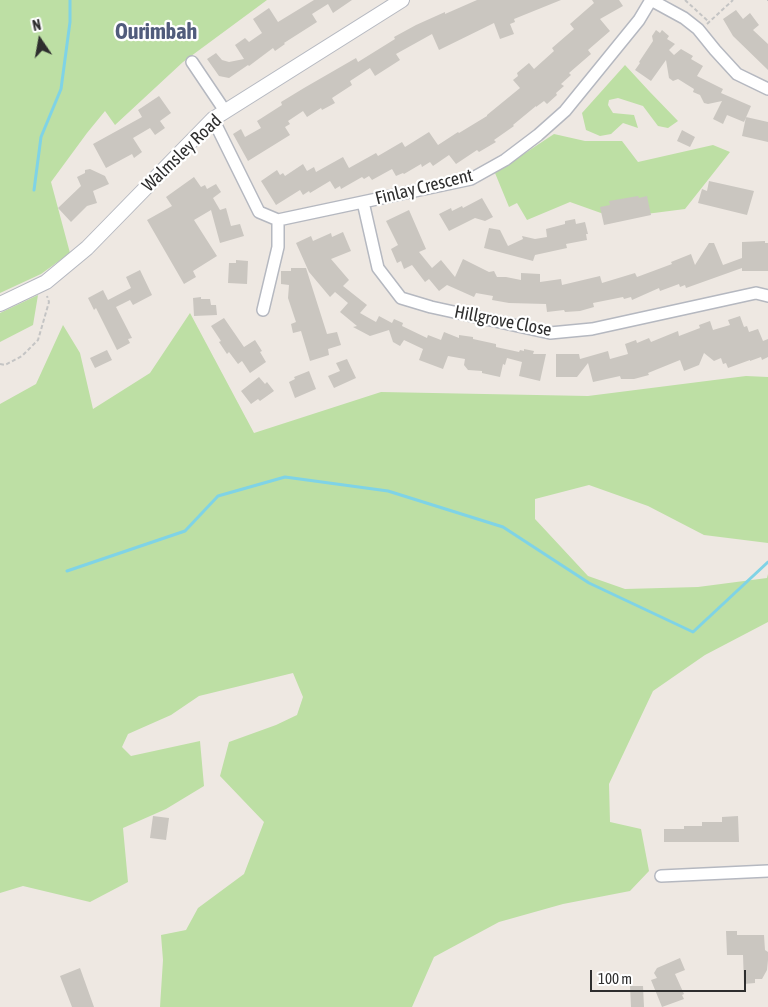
<!DOCTYPE html>
<html>
<head>
<meta charset="utf-8">
<style>
  body { margin:0 }
  #map { position:relative; width:768px; height:1007px; overflow:hidden; background:#eee8e2; font-family:"Asap Condensed",sans-serif }
  canvas { display:block }
  .north { position:absolute; left:15px; top:15px; width:50px; height:50px; -webkit-text-stroke:4px #fff; paint-order:stroke; rotate:348deg; font-size:14px; font-weight:700; line-height:20px; text-align:center; color:#2e2e2e }
  .north::after { content:''; display:block; margin:auto; width:18px; height:22px; background:#2e2e2e; clip-path:polygon(50% 0,100% 100%,50% 72%,0 100%) }
  .scale { position:absolute; left:590px; top:970px; width:156px; height:22px; box-sizing:border-box; border:2px solid #2e2e2e; border-top:0; padding-left:6px; font-size:15px; line-height:18px; white-space:nowrap; color:#2e2e2e; -webkit-text-stroke:4px #fff; paint-order:stroke }
</style>
</head>
<body>
<div id="map">
<canvas width="768" height="1007"></canvas>
<div class="north">N</div>
<div class="scale">100 m</div>
</div>
<script>
const ctx = document.querySelector('canvas').getContext('2d');
ctx.lineJoin = 'round';
function paint(path, color) {
  ctx.fillStyle = color;
  ctx.fill(path, 'evenodd');
}
function poly(rows) {
  const path = new Path2D();
  for (const r of rows) {
    path.moveTo(r[0], r[1]);
    for (let i = 2; i < r.length; i += 2) path.lineTo(r[i], r[i + 1]);
  }
  return path;
}
function strokePath(path, color, width, dash) {
  ctx.strokeStyle = color;
  ctx.lineWidth = width;
  ctx.lineCap = dash ? 'butt' : 'round';
  ctx.setLineDash(dash || []);
  ctx.stroke(path);
}
function label(font, color, halo, rows, align = 'center') {
  ctx.font = font + ' "Asap Condensed",sans-serif';
  ctx.lineWidth = 4.5;
  ctx.setLineDash([]);
  ctx.textBaseline = 'middle';
  ctx.strokeStyle = halo;
  ctx.fillStyle = color;
  for (const [text, x, y, turn = 0] of rows) {
    ctx.save();
    ctx.translate(x, y);
    ctx.rotate((+turn || 0) * Math.PI / 180);
    ctx.textAlign = isNaN(turn) ? turn : align;
    if (halo) ctx.strokeText(text, 0, 0);
    ctx.fillText(text, 0, 0);
    ctx.restore();
  }
}
const green = poly([
  [0,0,267,0,183,62,115,125,105,111,87,133,51,182,70,253,41,274,0,293],
  [625,65,649,91,678,121,668,128,658,126,643,106,618,98,609,100,608,105,613,113,634,115,638,128,623,123,611,134,600,136,586,130,582,113],
  [554,134,585,141,622,141,638,162,713,145,730,152,685,209,615,218,570,202,527,220,517,203,509,207,495,173],
  [38,295,33,325,0,342,0,313],
  [190,313,254,433,381,392,588,396,746,376,768,377,768,543,704,535,648,506,589,485,535,499,535,519,588,576,625,589,698,587,767,578,768,574,768,622,705,655,653,691,609,784,610,822,641,829,649,871,630,891,563,904,499,922,434,957,412,1007,160,1007,163,960,161,935,186,930,198,908,244,874,264,822,220,776,229,742,276,725,297,715,303,697,293,673,199,696,171,715,128,734,122,747,131,756,200,741,204,786,166,809,123,828,128,882,90,902,23,886,0,893,0,404,36,384,63,325,80,353,93,409,150,373]
]);
const stream = poly([
  [34,190,41,137,61,89,70,22,70,0],
  [67,571,185,531,218,496,285,477,388,491,503,527,589,583,693,632,768,562]
]);
const building = poly([
  [314,0,352,0,333,13,328,4,312,14,317,22,284,43,285,44,275,51,273,48,249,66,248,65,229,78,219,76,207,59,216,53,222,60,229,62,244,59,235,45,245,38,249,42,262,33,253,19,269,8,278,22],
  [477,0,561,0,514,19,515,22,510,24,514,34,500,39,494,23,439,50,432,34,396,54,400,60,375,76,370,68,350,81,352,85,332,98,335,103,322,110,321,108,307,117,303,111,288,121,290,124,285,127,290,135,248,161,233,134,241,129,245,137,261,128,257,121,282,105,281,102,304,88,356,58,358,62,395,39,394,37,416,25,445,12,445,14],
  [592,0,619,0,623,6,600,19,610,31,588,50,591,54,569,73,571,75,561,84,564,86,556,93,557,95,547,104,544,101,536,107,536,106,513,125,514,126,494,140,496,142,479,152,477,150,456,164,449,155,433,166,430,162,422,167,421,164,404,174,403,173,396,176,392,169,372,180,369,176,364,179,362,177,341,189,340,186,335,189,330,181,310,193,309,191,303,195,300,190,276,205,261,181,277,170,280,175,283,173,285,176,303,164,307,171,314,167,316,172,343,157,349,168,376,153,378,156,402,142,405,147,429,132,438,145,458,132,459,133,487,116,487,115,520,88,513,80,518,76,517,73,529,63,534,69,554,51,552,48,574,29,570,24,594,3],
  [736,10,743,19,750,13,759,25,753,30,768,44,768,70,733,36,723,19],
  [656,30,660,33,662,30,669,36,667,39,675,44,669,50,674,55,681,49,693,56,691,59,703,66,697,76,723,89,721,93,751,106,744,122,727,115,723,124,713,119,722,101,708,104,704,103,700,95,693,92,694,89,678,79,673,81,669,78,666,60,651,81,635,70,640,63,639,62,653,41,652,36],
  [159,96,171,113,160,121,165,128,155,135,150,128,133,138,142,152,134,158,132,154,106,168,93,144,142,117,138,110],
  [746,117,768,122,768,142,742,136],
  [682,130,695,137,690,147,677,141],
  [90,169,105,176,109,184,93,191,97,203,87,206,71,222,58,208,81,186,77,177,85,173,85,170],
  [194,177,201,187,205,185,207,189,216,184,221,192,213,198,220,210,226,208,231,226,240,224,244,236,220,243,211,210,194,220,217,256,193,271,196,277,184,284,147,220,172,206,166,197],
  [709,181,754,191,747,215,698,203,702,189,707,191],
  [638,196,639,198,647,196,651,215,604,225,600,207,610,205,609,201],
  [482,198,493,217,485,221,475,218,449,231,439,214,451,208,452,211,462,206,463,208],
  [409,210,426,249,419,252,432,268,441,260,455,277,463,259,489,272,494,271,497,277,506,277,521,280,521,273,540,274,540,282,561,279,562,285,600,276,602,283,635,273,637,277,672,264,671,262,691,254,695,265,709,243,714,243,723,265,742,258,742,242,765,241,765,243,768,243,768,271,742,271,742,268,686,288,685,285,680,287,679,284,660,291,659,288,632,300,631,297,624,299,623,297,593,303,594,307,580,311,565,312,564,310,547,312,546,304,509,303,492,300,493,296,476,293,474,297,447,285,439,291,429,279,425,282,412,265,404,269,401,261,397,263,391,249,398,245,386,221],
  [575,219,576,224,585,222,588,234,586,234,587,240,566,244,567,248,535,255,533,261,484,248,489,228,500,230,508,246,523,239,522,236,535,239,547,237,546,229,565,224,565,221],
  [343,232,351,251,331,259,349,280,343,286,367,305,360,313,376,322,379,316,392,323,394,319,403,323,402,326,427,338,428,335,441,340,444,332,459,338,459,335,473,337,473,339,496,344,496,347,519,352,520,350,524,351,524,349,534,351,533,354,546,354,540,381,519,376,522,362,507,358,505,365,503,364,500,377,482,373,482,371,468,370,464,365,465,359,448,356,443,369,419,360,423,349,404,340,400,346,393,342,389,330,370,336,353,327,357,326,340,312,348,303,335,292,330,297,309,272,296,243,311,236,313,241,331,233,332,237],
  [236,260,248,261,247,284,228,283,229,263,236,263],
  [291,268,306,268,327,334,337,332,341,345,328,349,329,355,310,361,301,331,293,333,291,324,296,322,288,298,289,285,281,284,281,271,291,271],
  [140,270,152,295,133,305,130,300,116,307,132,338,128,339,130,343,117,350,96,308,94,310,88,298,103,290,108,300,131,288,126,277],
  [201,297,201,299,210,299,211,305,216,305,217,315,194,316,193,298],
  [740,316,744,327,747,326,749,332,758,329,763,341,768,339,768,357,762,360,761,357,750,361,750,360,728,368,726,363,723,364,721,358,714,361,704,353,699,365,684,371,680,360,648,373,649,375,634,379,621,379,620,376,593,382,588,363,577,377,556,377,556,354,579,354,580,359,608,351,610,359,628,354,625,344,636,340,637,343,649,338,651,342,678,331,679,336,700,328,699,325,710,321,713,330,730,325,728,320],
  [224,318,244,347,255,340,262,351,260,352,266,362,250,373,242,361,238,364,229,352,227,354,219,342,221,341,211,326],
  [107,350,112,360,95,368,90,358],
  [347,359,356,378,334,388,328,376,340,371,336,363],
  [309,371,316,389,295,398,289,382,295,379,294,377],
  [259,377,265,384,267,382,274,391,260,401,258,399,251,404,241,391],
  [153,816,169,818,166,840,150,838],
  [738,816,739,842,664,842,664,829,684,829,684,826,702,826,702,822,722,822,722,817],
  [726,931,737,931,737,935,764,935,765,950,768,952,768,960,767,970,762,979,755,979,755,983,744,984,743,955,727,955],
  [680,958,685,970,675,974,684,994,682,995,684,999,662,1007,651,980,657,978,654,973,657,968],
  [80,968,94,1007,72,1007,60,976],
  [630,986,643,986,644,1007,631,1007]
]);
const path = poly([
  [685,0,709,22],
  [767,0,768,0],
  [707,24,733,0],
  [0,364,5,365,22,356,38,340,49,302,47,296]
]);
const minor = poly([
  [651,0,684,18,698,29,715,50,737,74,768,89],
  [192,62,225,111],
  [213,119,259,212,278,220,471,179,505,160,538,135,565,111,639,20,651,0],
  [363,202,378,268,401,298,431,307,550,333,592,329,756,293,768,296],
  [263,310,278,247,278,220],
  [661,876,768,871]
]);
const tertiary = poly([
  [0,304,46,282,87,248,213,119,402,0]
]);
const streetNames = [
  ["Walmsley Road",182,153,-44],
  ["Finlay Crescent",424,187,-14],
  ["Hillgrove Close",503,321,11]
];
const districtNames = [
  ["Ourimbah",156,32]
];
paint(green, '#bddfa4');
strokePath(stream, '#7fd3e6', 3);
paint(building, '#cac6c0');
strokePath(minor, '#b5b8c0', 14);
strokePath(tertiary, '#b5b8c0', 16);
strokePath(path, '#c4c4c4', 2, [4, 2.5]);
strokePath(minor, '#fff', 11);
strokePath(tertiary, '#fff', 14);
label('18px', '#2e2e2e', '#fff', streetNames);
label('bold 22px', '#515c7c', '#fff', districtNames);
</script>
</body>
</html>
